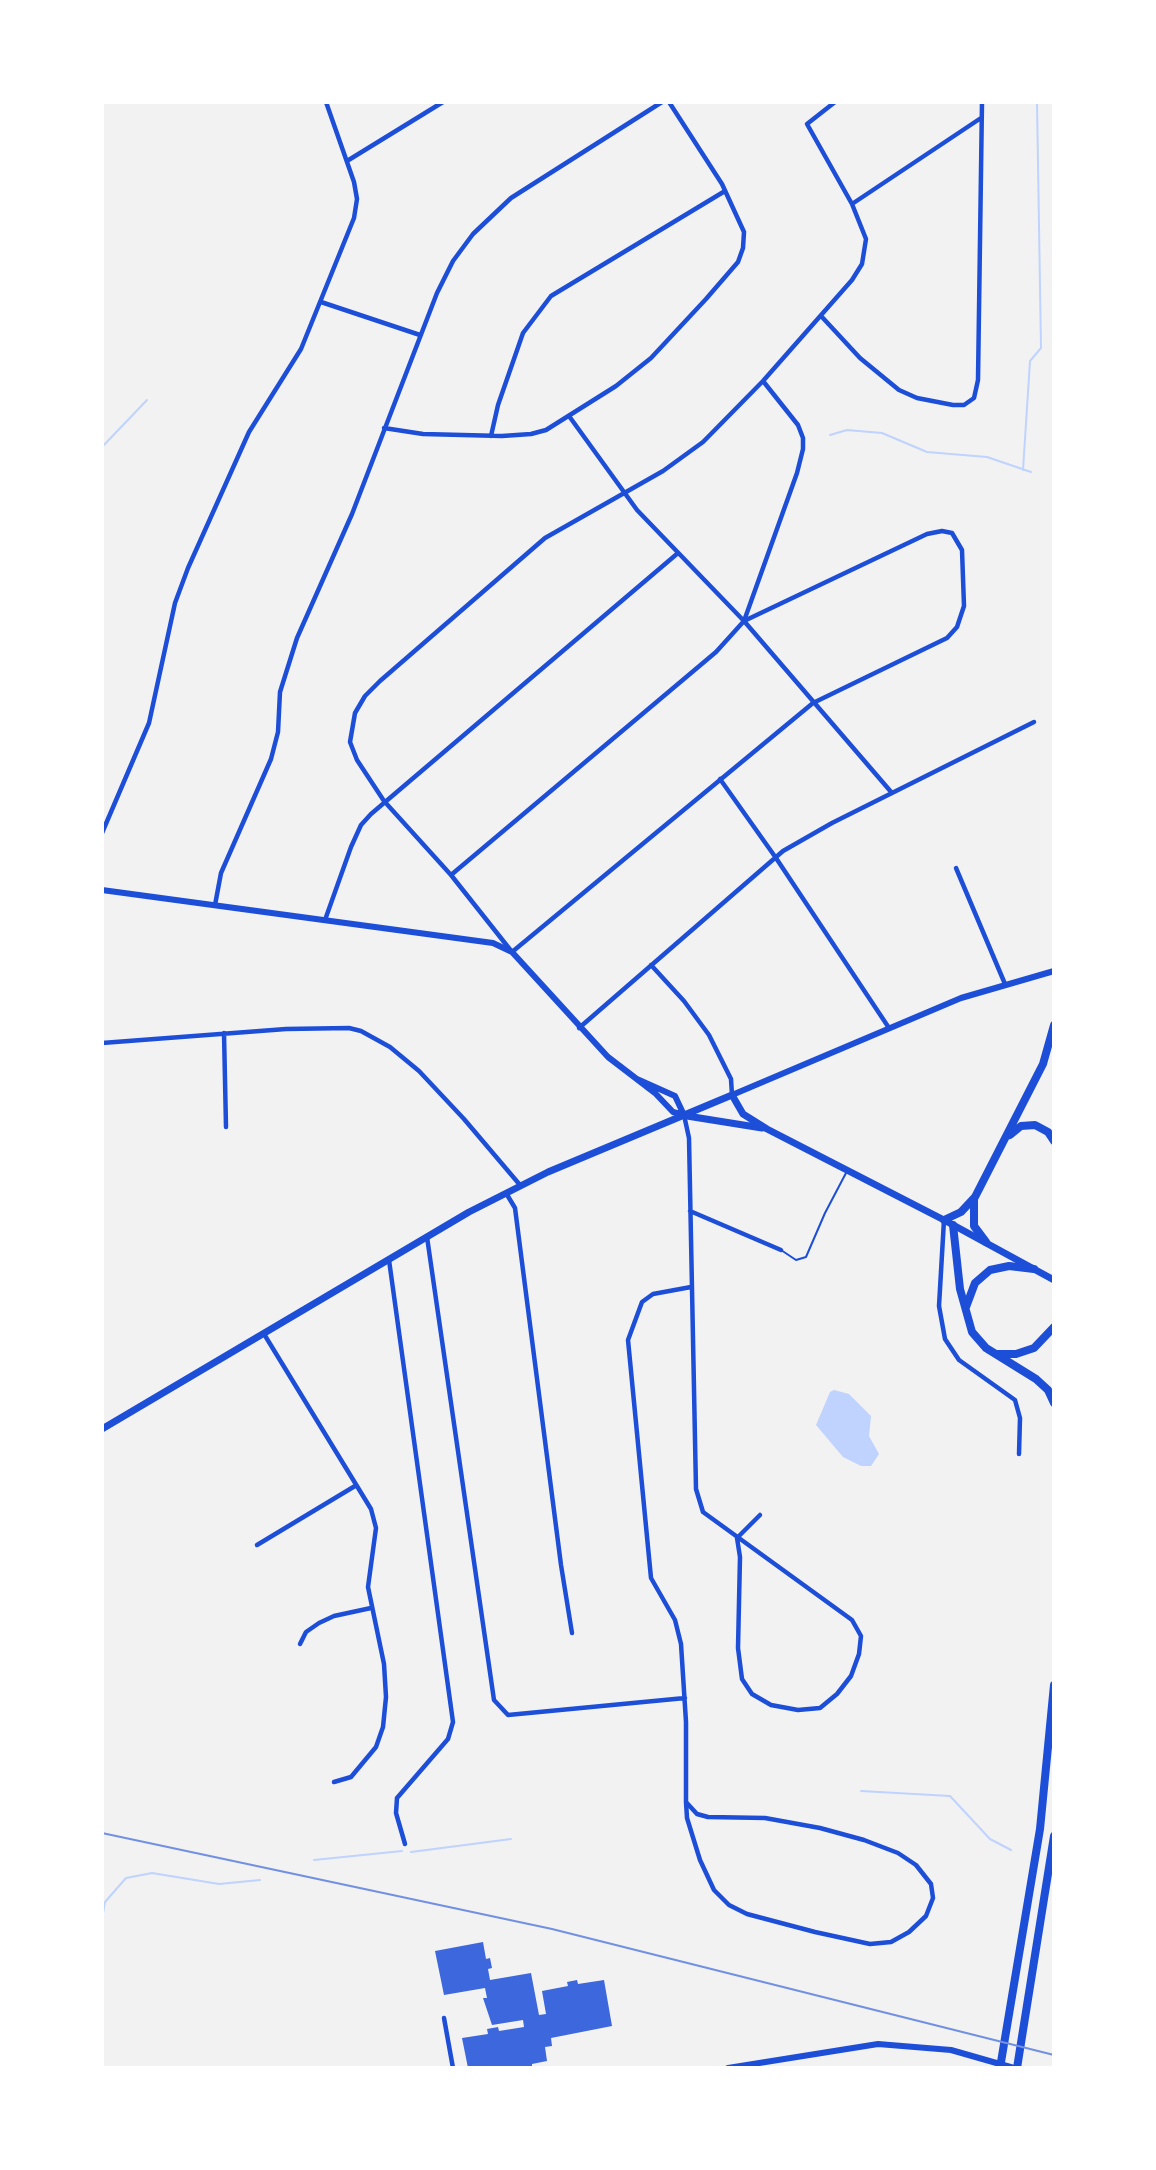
<!DOCTYPE html>
<html>
<head>
<meta charset="utf-8">
<style>
  body { margin:0 }
  #map { position:relative; width:1156px; height:2170px; overflow:hidden; background:#f2f2f2; font-family:Arial,sans-serif }
  canvas { display:block }
  .frame { position:absolute; inset:0; border:104px solid #fff; pointer-events:none }
</style>
</head>
<body>
<div id="map">
<canvas width="1156" height="2170"></canvas>
<div class="frame"></div>
</div>
<script>
const ctx = document.querySelector('canvas').getContext('2d');
ctx.lineJoin = 'round';
function paint(path, color) {
  ctx.fillStyle = color;
  ctx.fill(path, 'evenodd');
}
function poly(rows) {
  const path = new Path2D();
  for (const r of rows) {
    path.moveTo(r[0], r[1]);
    for (let i = 2; i < r.length; i += 2) path.lineTo(r[i], r[i + 1]);
  }
  return path;
}
function strokePath(path, color, width, dash) {
  ctx.strokeStyle = color;
  ctx.lineWidth = width;
  ctx.lineCap = dash ? 'butt' : 'round';
  ctx.setLineDash(dash || []);
  ctx.stroke(path);
}
const water = poly([
  [834,1390,849,1394,871,1416,869,1436,879,1454,871,1466,861,1466,843,1457,816,1425,830,1392]
]);
const stream = poly([
  [830,435,847,430,882,433,927,452,987,457,1031,472],
  [102,447,147,400],
  [1023,470,1030,361,1041,348,1037,102],
  [861,1791,950,1796,990,1839,1011,1850],
  [411,1852,511,1839],
  [314,1860,402,1851],
  [102,1919,105,1902,126,1878,152,1873,219,1884,260,1880]
]);
const building = poly([
  [483,1942,486,1959,490,1958,492,1968,488,1969,490,1980,531,1973,539,2015,546,2014,542,1991,568,1986,567,1982,577,1980,578,1984,604,1980,612,2026,551,2038,552,2046,545,2047,547,2061,532,2064,532,2068,468,2068,462,2038,488,2034,487,2029,498,2027,499,2031,524,2027,523,2020,492,2025,483,1998,487,1998,485,1988,444,1995,435,1951]
]);
const service = poly([
  [781,1250,796,1260,806,1257,825,1213,846,1173]
]);
const minor = poly([
  [347,161,443,102],
  [852,204,981,118],
  [321,302,420,335],
  [822,317,860,358,899,390,917,398,953,405,964,405,974,398,978,380,982,102],
  [569,416,637,510,744,621,892,793],
  [384,428,423,434,502,436,531,434,546,430,616,386,651,358,706,299,738,262,743,248,744,232,722,184,669,102],
  [491,436,498,405,523,333,551,296,725,191],
  [744,621,797,473,803,449,803,438,798,425,763,381],
  [720,779,776,858,889,1028],
  [102,833,149,723,175,603,188,568,249,432,301,349,354,218,357,199,354,182,326,102],
  [956,868,1005,984],
  [451,875,716,652,744,621,927,534,942,531,952,533,962,550,964,606,957,627,947,638,813,703,512,952,451,875,384,801,357,760,350,742,355,713,365,696,380,681,545,538,663,471,703,442,763,381,852,280,862,264,866,239,852,204,807,124,835,102],
  [215,905,221,873,271,759,278,732,280,692,297,638,352,514,437,293,453,261,473,234,511,198,662,102],
  [325,920,351,847,361,825,371,814,678,553],
  [651,965,684,1001,709,1035,731,1079,732,1095],
  [579,1028,783,851,832,823,1034,722],
  [224,1033,226,1127],
  [102,1043,286,1029,349,1028,361,1031,390,1047,419,1071,464,1119,520,1185],
  [684,1115,689,1138,696,1489,703,1512,852,1620,861,1636,859,1654,851,1676,837,1694,820,1708,798,1710,771,1705,752,1694,742,1679,738,1648,740,1557,737,1538],
  [506,1193,515,1208,561,1565,572,1633],
  [690,1211,781,1250],
  [944,1220,939,1306,945,1339,959,1360,1015,1400,1020,1418,1019,1454],
  [427,1237,494,1700,508,1715,685,1698],
  [389,1260,453,1722,448,1739,397,1798,396,1813,405,1844],
  [264,1334,371,1509,376,1528,368,1587,384,1664,386,1697,383,1727,376,1747,351,1777,334,1782],
  [737,1538,760,1515],
  [257,1545,355,1486],
  [300,1644,306,1632,319,1623,334,1616,371,1608],
  [686,1802,697,1814,708,1817,765,1818,820,1828,864,1840,898,1853,916,1865,931,1884,933,1898,926,1916,909,1932,891,1942,870,1944,815,1932,747,1914,729,1905,714,1890,700,1860,687,1818,686,1802,686,1722,681,1644,675,1620,651,1578,628,1340,642,1302,653,1294,691,1287],
  [444,2018,453,2068]
]);
const secondary = poly([
  [102,890,493,943,512,952,608,1057,655,1093,673,1112,684,1115,675,1096,637,1079],
  [732,1095,961,998,1054,971],
  [728,2068,878,2044,951,2050,1014,2068]
]);
const trunk = poly([
  [687,1116,762,1128],
  [102,1429,469,1212,548,1172,732,1095,743,1114,767,1129,944,1220,1054,1280]
]);
const motorway = poly([
  [1010,1135,1021,1126,1035,1125,1048,1132,1054,1141],
  [974,1200,974,1226,986,1242],
  [944,1220,961,1212,975,1197,1043,1064,1054,1025],
  [953,1225,960,1289,972,1332,986,1348,1036,1379,1048,1390,1054,1403],
  [966,1307,975,1283,990,1270,1009,1266,1034,1269],
  [997,1354,1016,1354,1034,1348,1054,1327],
  [1000,2068,1040,1829,1054,1685],
  [1017,2068,1054,1836]
]);
const rail = poly([
  [102,1833,552,1929,1054,2055]
]);
paint(water, '#bfd3fe');
strokePath(stream, '#bfd3fe', 2);
paint(building, '#3d67dc');
strokePath(service, '#1d4ed8', 2);
strokePath(minor, '#1d4ed8', 4.5);
strokePath(secondary, '#1d4ed8', 6);
strokePath(trunk, '#1d4ed8', 7);
strokePath(motorway, '#1d4ed8', 8);
strokePath(rail, '#7290e2', 2);
</script>
</body>
</html>
